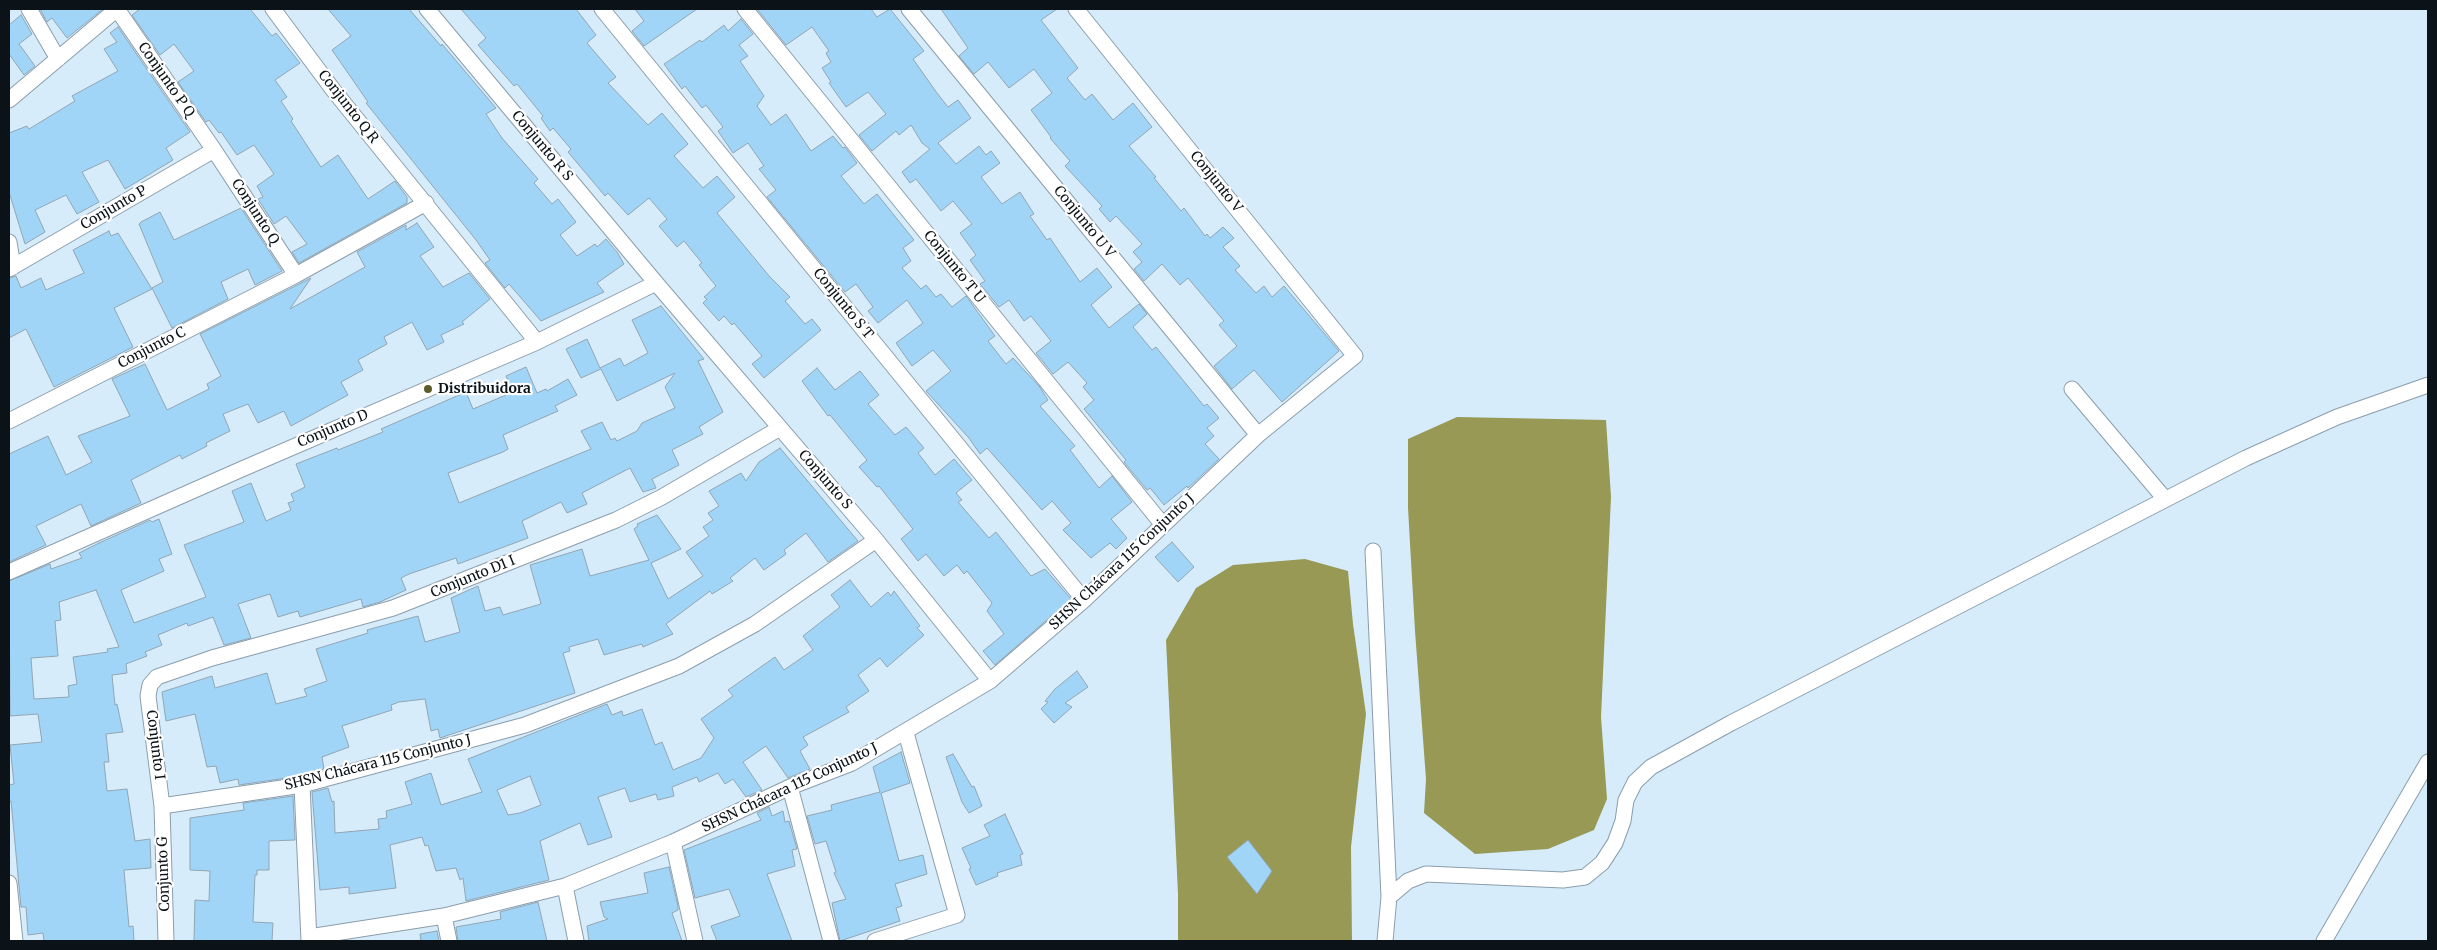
<!DOCTYPE html>
<html>
<head>
<meta charset="utf-8">
<style>
  body { margin:0 }
  #map { position:relative; width:2437px; height:950px; overflow:hidden; background:#d7ecfb; font-family:Merriweather,serif }
  canvas { display:block }
  .frame { position:absolute; inset:0; border:10px solid #0c1318; pointer-events:none }
</style>
</head>
<body>
<div id="map">
<canvas width="2437" height="950"></canvas>
<div class="frame"></div>
</div>
<script>
const ctx = document.querySelector('canvas').getContext('2d');
ctx.lineJoin = 'round';
function paint(path, color) {
  ctx.fillStyle = color;
  ctx.fill(path, 'evenodd');
}
function poly(rows) {
  const path = new Path2D();
  for (const r of rows) {
    path.moveTo(r[0], r[1]);
    for (let i = 2; i < r.length; i += 2) path.lineTo(r[i], r[i + 1]);
  }
  return path;
}
function strokePath(path, color, width, dash) {
  ctx.strokeStyle = color;
  ctx.lineWidth = width;
  ctx.lineCap = dash ? 'butt' : 'round';
  ctx.setLineDash(dash || []);
  ctx.stroke(path);
}
function label(font, color, halo, rows, align = 'center') {
  ctx.font = font + ' Merriweather,serif';
  ctx.lineWidth = 4.5;
  ctx.setLineDash([]);
  ctx.textBaseline = 'middle';
  ctx.strokeStyle = halo;
  ctx.fillStyle = color;
  for (const [text, x, y, turn = 0] of rows) {
    ctx.save();
    ctx.translate(x, y);
    ctx.rotate((+turn || 0) * Math.PI / 180);
    ctx.textAlign = isNaN(turn) ? turn : align;
    if (halo) ctx.strokeText(text, 0, 0);
    ctx.fillText(text, 0, 0);
    ctx.restore();
  }
}
const water = poly([
  [1457,417,1606,420,1611,497,1601,717,1607,799,1594,830,1548,849,1475,854,1424,813,1426,779,1415,631,1408,508,1408,439],
  [1305,559,1348,571,1353,624,1366,714,1351,847,1352,941,1178,941,1178,894,1166,640,1196,588,1233,565]
]);
const building = poly([
  [40,9,103,9,67,38,52,18,47,22,40,9],
  [140,9,250,9,272,36,276,33,300,63,275,80,287,97,281,101,293,119,291,121,321,167,338,155,368,199,395,181,407,197,407,203,299,263,292,252,307,244,286,216,274,224,258,199,263,197,257,186,274,174,254,145,237,155,221,132,219,133,209,120,206,122,178,82,194,71,174,44,160,55,132,15,140,9],
  [328,9,409,9,441,46,442,44,496,108,486,114,502,138,538,179,534,183,552,204,558,199,576,222,560,235,577,256,595,244,597,247,606,239,617,252,624,264,597,283,604,292,541,321,509,284,505,288,485,263,490,260,476,240,366,103,368,102,332,50,351,36,328,9],
  [461,9,576,9,596,35,587,43,616,77,608,83,648,125,662,113,688,144,674,156,703,188,717,176,735,197,717,213,770,277,790,297,785,301,805,324,812,319,821,330,764,378,752,364,762,356,734,323,732,325,724,316,719,321,703,303,707,299,704,297,716,286,699,265,702,263,684,241,677,247,659,226,667,219,649,198,628,215,608,193,605,196,568,152,571,149,553,128,550,131,541,118,543,116,517,84,514,86,478,45,486,38,461,9],
  [635,9,697,9,644,46,632,31,644,21,635,9],
  [757,9,871,9,877,17,890,9,924,51,913,59,937,93,948,107,958,100,971,118,938,143,956,164,979,146,986,155,991,151,1000,163,981,177,1002,204,1020,192,1034,214,1030,216,1047,240,1050,238,1080,282,1097,268,1112,287,1091,305,1109,328,1139,304,1147,314,1133,327,1152,350,1156,347,1204,406,1207,404,1219,418,1207,428,1214,436,1205,444,1219,459,1188,488,1187,486,1164,505,1150,488,1147,490,1124,462,1126,460,1084,409,1094,400,1083,387,1087,383,1068,362,1053,374,1036,353,1051,341,1031,316,1024,321,1009,300,999,307,980,284,985,281,970,260,976,255,960,233,972,224,953,201,941,211,916,179,910,183,902,172,930,149,922,143,911,125,899,135,896,131,872,151,859,135,886,114,868,92,846,107,829,83,831,82,822,68,831,62,826,53,829,51,812,27,786,45,757,9],
  [941,9,1057,9,1041,20,1078,68,1067,78,1085,100,1092,94,1113,120,1133,103,1152,127,1129,146,1156,177,1154,178,1181,211,1184,208,1205,236,1207,234,1210,238,1223,227,1234,238,1223,247,1240,266,1235,270,1256,293,1264,286,1272,297,1284,286,1339,351,1282,402,1254,370,1232,389,1214,366,1237,346,1219,325,1224,321,1188,278,1180,285,1162,264,1144,281,1134,269,1142,262,1133,252,1142,244,1116,216,1110,222,1099,209,1102,206,1065,166,1070,161,1050,138,1051,137,1031,110,1052,93,1034,69,1009,88,988,62,974,74,959,56,968,48,941,9],
  [21,15,32,34,19,44,35,66,24,75,9,54,9,25,21,15],
  [741,19,753,34,739,45,748,56,740,61,764,96,757,106,771,125,786,114,811,151,833,136,843,148,845,147,857,163,841,176,864,204,877,194,914,240,903,248,911,261,902,268,921,289,926,285,936,297,941,294,952,307,966,296,995,336,988,341,1006,364,1013,358,1039,386,1048,400,1040,406,1075,446,1070,450,1099,488,1112,476,1132,502,1111,519,1127,538,1116,549,1110,543,1091,558,1063,530,1071,523,1052,501,1042,510,987,448,980,454,969,438,926,391,951,371,933,350,912,366,896,343,923,323,907,300,878,323,868,311,873,307,856,284,845,292,767,197,776,190,759,169,764,166,748,143,733,153,718,131,723,127,706,105,702,108,685,86,682,89,664,64,700,40,702,42,724,25,728,31,741,19],
  [118,27,190,132,166,148,173,160,125,189,108,160,82,172,99,202,77,214,66,195,35,210,45,232,25,244,9,192,9,133,27,126,29,129,75,101,72,96,118,71,104,49,117,42,110,33,118,27],
  [241,208,282,271,255,285,248,269,221,282,228,299,172,328,152,288,163,282,139,224,141,222,160,212,174,240,241,208],
  [417,223,434,247,420,256,443,287,469,273,490,299,462,322,464,324,441,335,444,342,427,350,412,322,384,337,387,344,358,360,363,370,341,382,348,395,291,426,284,411,258,423,248,404,223,414,230,431,206,443,207,446,182,459,180,455,131,480,141,503,91,526,81,504,36,526,46,545,9,562,9,454,48,436,66,475,92,462,78,436,130,416,112,379,145,364,167,410,209,389,207,384,221,376,200,334,311,278,290,309,365,267,357,252,406,225,406,230,417,223],
  [109,231,111,236,118,233,152,289,114,308,133,347,54,387,26,329,9,338,9,278,16,276,21,288,41,278,46,290,84,273,73,250,109,231],
  [661,306,704,359,698,361,723,412,699,427,703,434,672,450,679,465,652,479,656,488,643,492,630,468,582,493,587,504,567,513,561,502,522,521,528,538,458,564,456,558,409,574,401,578,406,590,380,602,363,607,361,599,300,617,298,611,278,617,270,594,238,604,251,638,224,645,213,617,188,626,187,623,158,635,162,645,145,652,147,656,126,664,127,673,112,675,115,705,117,704,123,732,106,734,109,762,104,762,107,791,127,789,135,841,150,839,151,868,124,870,129,927,133,926,134,941,44,941,43,933,28,935,26,907,21,907,11,801,9,802,9,785,14,784,10,745,42,742,38,714,10,716,9,581,50,564,51,569,82,558,79,553,99,543,150,520,152,522,159,519,172,554,159,559,164,571,121,590,134,623,206,597,184,545,244,522,232,491,251,483,266,521,291,510,288,503,294,501,291,494,305,487,296,464,337,448,338,450,383,432,381,429,466,392,473,409,513,392,506,376,526,367,537,393,546,389,547,391,568,379,577,395,555,406,558,411,503,435,508,449,503,452,448,473,459,503,591,449,581,431,602,422,611,440,615,438,617,441,637,431,642,423,675,408,665,387,675,373,617,401,601,369,581,378,566,349,587,339,600,368,620,358,624,366,648,353,632,320,661,306],
  [96,590,119,647,107,649,108,652,73,657,77,684,68,686,69,697,34,699,31,658,58,656,55,621,61,620,59,602,96,590],
  [817,368,835,390,860,371,879,395,868,404,895,435,906,427,924,448,918,453,935,475,954,459,972,480,956,493,962,500,958,502,989,538,996,532,1031,576,1045,569,1071,599,995,665,983,651,1004,634,987,611,992,603,967,571,964,574,957,565,944,576,926,554,918,561,901,539,913,529,879,486,877,487,859,467,867,460,830,415,828,416,802,381,817,368],
  [780,448,858,541,828,562,806,533,784,550,786,554,764,570,755,558,730,578,733,581,712,594,710,591,666,624,673,634,643,647,642,644,604,655,598,639,569,647,570,651,563,653,575,693,440,738,438,729,431,731,425,699,399,702,391,705,392,710,342,726,349,747,322,757,324,769,300,776,239,785,238,779,220,783,216,766,207,767,195,714,166,721,162,692,212,676,215,688,267,673,276,704,307,696,304,689,327,681,316,649,368,633,367,630,418,616,425,642,460,632,451,598,478,586,485,611,500,607,503,615,541,604,530,565,582,549,590,576,649,560,634,529,638,526,637,524,657,515,681,549,651,563,668,599,703,576,686,552,709,536,703,527,713,520,708,513,719,506,709,491,741,473,746,481,759,462,780,448],
  [1172,542,1194,567,1178,582,1155,557,1172,542],
  [850,580,871,607,888,592,891,596,894,591,920,626,917,628,924,635,887,667,880,658,858,675,869,691,846,707,849,712,803,737,808,745,800,751,810,769,788,778,766,746,743,762,762,790,746,797,733,779,725,784,718,773,699,782,697,777,672,787,674,796,658,800,656,794,630,802,625,788,598,797,612,837,588,845,580,823,540,841,549,880,466,901,463,878,460,880,456,868,436,871,428,845,425,846,422,837,390,845,396,888,349,894,349,887,320,890,312,792,328,788,332,802,334,801,335,833,379,829,378,819,387,818,386,811,412,804,405,782,431,773,441,805,482,792,468,759,607,704,612,715,622,711,623,716,642,709,655,745,662,742,673,770,701,758,714,738,701,719,733,696,728,690,775,657,784,670,813,650,803,636,840,607,831,595,850,580],
  [530,776,541,805,520,813,508,815,497,790,530,776],
  [1077,671,1088,687,1065,703,1072,707,1054,723,1041,709,1048,702,1045,701,1055,689,1077,671],
  [901,752,910,783,881,793,899,861,923,855,927,874,895,884,902,906,896,908,900,921,840,941,832,903,846,899,834,873,836,872,826,841,815,844,807,816,832,810,831,805,880,792,873,767,901,752],
  [953,754,972,787,974,786,982,806,969,813,962,802,946,757,953,754],
  [293,796,295,840,269,841,269,870,257,870,257,875,255,875,253,922,273,923,272,941,194,941,195,900,209,901,210,871,190,870,190,818,244,810,243,803,293,796],
  [769,807,772,816,783,811,785,822,789,821,797,849,792,850,795,866,767,874,792,941,717,941,711,926,740,916,729,889,695,898,684,850,761,820,757,813,769,807],
  [1005,814,1023,854,1020,855,1022,865,997,873,998,876,976,885,969,869,971,868,962,848,990,836,984,825,1005,814],
  [1248,840,1272,871,1257,894,1227,857,1248,840],
  [669,867,678,906,678,910,672,913,682,941,589,941,587,926,608,919,604,917,600,902,648,893,644,873,669,867],
  [538,902,547,941,458,941,456,927,501,919,500,912,538,902],
  [437,931,439,941,421,941,420,934,437,931]
]);
const minor = poly([
  [29,9,58,59],
  [117,9,214,150,296,275],
  [273,9,334,91,537,342],
  [427,9,656,283,876,540,990,681],
  [602,9,1084,600],
  [745,9,1163,525],
  [909,9,1258,435],
  [9,100,117,9],
  [9,242,13,267],
  [9,269,214,150],
  [2072,389,2165,499],
  [9,421,296,275,426,203],
  [1373,551,1389,897,1385,941],
  [9,572,242,469,537,342,656,283],
  [302,785,309,941],
  [790,787,831,941],
  [162,806,302,785,525,725,679,666,755,624,876,540],
  [673,842,695,941],
  [9,883,15,941],
  [565,886,576,941],
  [1389,897,1408,881,1426,874,1563,880,1585,877,1602,863,1615,843,1623,821,1626,800,1635,782,1651,767,1731,723,2246,458,2337,417,2428,385],
  [444,916,449,941],
  [309,937,444,916,565,886,673,842,790,787,852,763,990,681,1084,600,1258,435,1355,356,1076,9],
  [166,941,162,806,148,696,150,685,157,677,212,658,393,608,616,520,662,497,780,428],
  [875,941,957,915,906,733],
  [2324,941,2428,762]
]);
const markers = [
  [428,389,5,"#5b5c2a"]
];
const streetNames = [
  ["Conjunto P Q",166,80,55],
  ["Conjunto Q R",348,107,52],
  ["Conjunto R S",542,146,50],
  ["Conjunto V",1216,182,51],
  ["Conjunto P",114,208,-30],
  ["Conjunto Q",255,212,57],
  ["Conjunto U V",1084,222,51],
  ["Conjunto T U",954,267,51],
  ["Conjunto S T",843,304,51],
  ["Conjunto C",152,348,-27],
  ["Conjunto D",333,429,-23],
  ["Conjunto S",825,480,49],
  ["SHSN Chácara 115 Conjunto J",1122,562,-43],
  ["Conjunto D1 I",473,577,-22],
  ["Conjunto I",155,745,83],
  ["SHSN Chácara 115 Conjunto J",378,763,-14],
  ["SHSN Chácara 115 Conjunto J",790,788,-25],
  ["Conjunto G",164,874,-92]
];
const poiNames = [
  ["Distribuidora",438,389]
];
paint(water, '#979955');
paint(building, '#a0d5f7');
strokePath(building, '#91a5b3', 1);
strokePath(minor, '#8a9eac', 17);
strokePath(minor, '#fff', 15);
for (const [x, y, r, color] of markers) {
  const dot = new Path2D();
  dot.arc(x, y, r, 0, 2 * Math.PI);
  ctx.fillStyle = color;
  ctx.fill(dot);
  strokePath(dot, '#fff', 2);
}
label('14px', '#0c1318', '#fff', streetNames);
label('bold 14px', '#0c1318', '#fff', poiNames, 'left');
</script>
</body>
</html>
